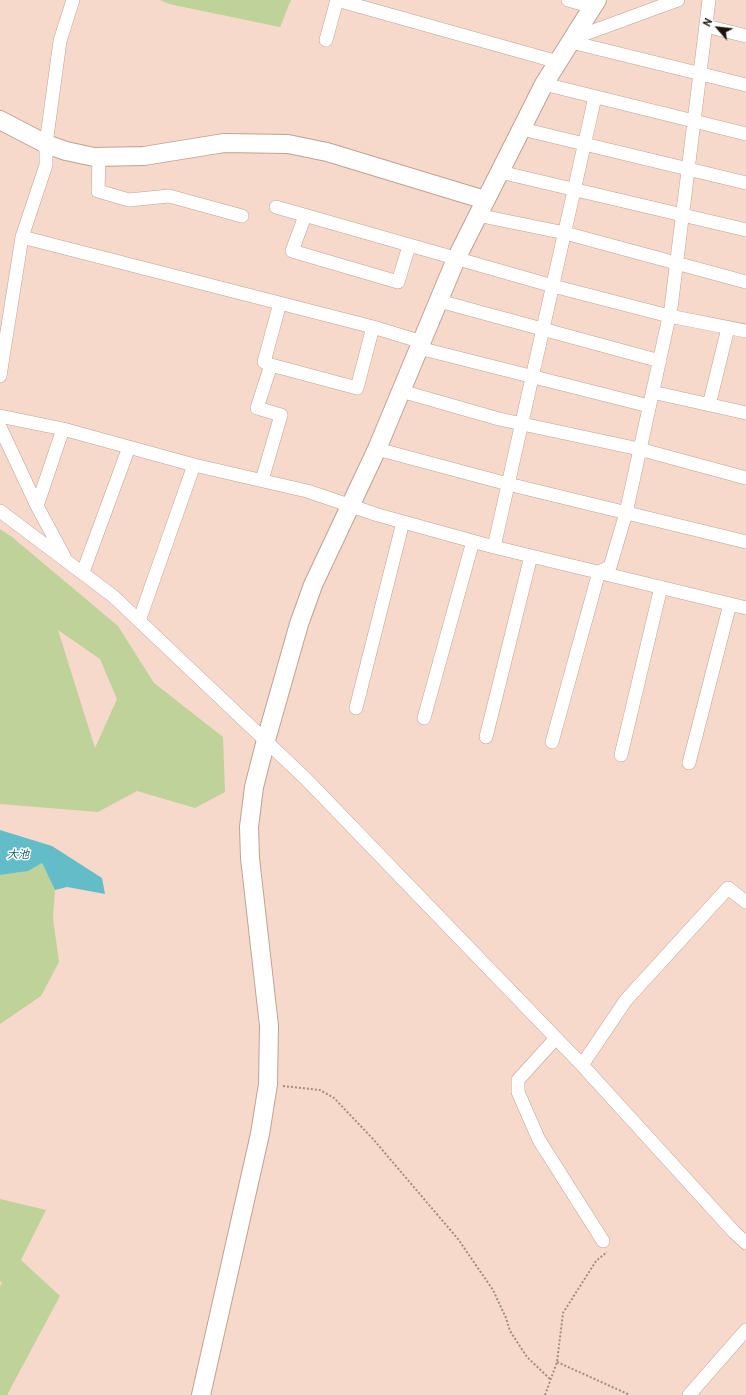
<!DOCTYPE html>
<html>
<head>
<meta charset="utf-8">
<style>
  body { margin:0 }
  #map { position:relative; width:746px; height:1395px; overflow:hidden; background:#f6d9cb; font-family:"PT Sans",sans-serif }
  canvas { display:block }
  .north { position:absolute; left:698px; top:8px; width:40px; height:40px; -webkit-text-stroke:3px #fff; paint-order:stroke; rotate:298deg; font-size:11px; font-weight:700; line-height:16px; text-align:center; color:#1e140f }
  .north::after { content:''; display:block; margin:auto; width:14px; height:18px; background:#1e140f; clip-path:polygon(50% 0,100% 100%,50% 72%,0 100%) }
</style>
</head>
<body>
<div id="map">
<canvas width="746" height="1395"></canvas>
<div class="north">N</div>
</div>
<script>
const ctx = document.querySelector('canvas').getContext('2d');
ctx.lineJoin = 'round';
function paint(path, color) {
  ctx.fillStyle = color;
  ctx.fill(path, 'evenodd');
}
function poly(rows) {
  const path = new Path2D();
  for (const r of rows) {
    path.moveTo(r[0], r[1]);
    for (let i = 2; i < r.length; i += 2) path.lineTo(r[i], r[i + 1]);
  }
  return path;
}
function strokePath(path, color, width, dash) {
  ctx.strokeStyle = color;
  ctx.lineWidth = width;
  ctx.lineCap = dash ? 'butt' : 'round';
  ctx.setLineDash(dash || []);
  ctx.stroke(path);
}
function label(font, color, halo, rows, align = 'center') {
  ctx.font = font + ' "PT Sans","Noto Sans JP",sans-serif';
  ctx.lineWidth = 3;
  ctx.setLineDash([]);
  ctx.textBaseline = 'middle';
  ctx.strokeStyle = halo;
  ctx.fillStyle = color;
  for (const [text, x, y, turn = 0] of rows) {
    ctx.save();
    ctx.translate(x, y);
    ctx.rotate((+turn || 0) * Math.PI / 180);
    ctx.textAlign = isNaN(turn) ? turn : align;
    if (halo) ctx.strokeText(text, 0, 0);
    ctx.fillText(text, 0, 0);
    ctx.restore();
  }
}
const green = poly([
  [160,0,291,0,280,27,169,4],
  [0,529,12,537,118,626,154,683,223,737,225,792,195,808,137,791,98,812,0,804],
  [58,630,100,659,117,699,95,748],
  [42,863,55,890,53,918,59,962,41,996,0,1024,0,875,20,872],
  [0,1199,46,1210,21,1260,60,1296,7,1395,0,1395,0,1287,2,1282,0,1281]
]);
const water = poly([
  [0,830,52,846,102,878,105,894,67,887,55,890,42,863,28,871,0,875]
]);
const path = poly([
  [283,1086,320,1090,334,1098,373,1139,458,1239,493,1290,506,1318,510,1331,527,1357,550,1379],
  [557,1362,630,1395],
  [545,1395,557,1362,563,1313,596,1261,607,1252]
]);
const street = poly([
  [337,0,558,62],
  [568,0,593,7],
  [706,26,746,36],
  [574,38,678,0],
  [326,40,337,0],
  [571,42,746,85],
  [544,84,746,134],
  [522,129,746,183],
  [99,158,98,191,129,200,169,196,242,216],
  [500,172,746,230],
  [276,207,553,286,669,316,746,331],
  [477,215,565,233,746,282],
  [305,216,292,251,398,282,409,246],
  [22,237,373,327,422,342],
  [439,301,660,361],
  [419,348,649,406],
  [271,365,357,388,373,327],
  [0,376,22,237,46,165,46,144,60,41,73,0],
  [401,391,499,419,639,449,746,478],
  [652,392,746,413],
  [709,405,728,328],
  [0,416,63,429,194,465,307,491,378,515,494,547,746,608],
  [0,427,37,506,64,556],
  [377,449,508,484,746,542],
  [262,480,281,415,257,408,271,365,264,362,280,303],
  [37,506,63,429],
  [0,511,113,596,306,779,582,1065,734,1232,746,1243],
  [494,547,595,97],
  [83,572,129,447],
  [599,572,610,567,626,513,671,308,709,0],
  [139,621,194,465],
  [356,708,403,522],
  [424,718,473,541],
  [486,737,531,556],
  [552,742,599,572],
  [621,755,661,587],
  [689,763,730,604],
  [556,1038,518,1080,518,1092,539,1140,603,1241],
  [582,1065,626,1000,728,888,746,902],
  [689,1395,746,1330]
]);
const secondary = poly([
  [0,120,46,144,66,151,94,157,144,156,224,143,288,144,327,152,485,200],
  [201,1395,260,1134,268,1084,269,1026,250,858,249,827,254,787,266,740,299,624,313,585,377,449,456,259,544,84,597,0]
]);
const waterNames = [
  ["大池",18,855]
];
paint(green, '#bed29a');
paint(water, '#63bdc9');
strokePath(street, '#bea294', 14);
strokePath(secondary, '#bea294', 20);
strokePath(path, '#a28d82', 2, [2, 2]);
strokePath(street, '#fff', 13);
strokePath(secondary, '#fff', 18);
label('italic 11px', '#0d5b64', '#fff', waterNames);
</script>
</body>
</html>
